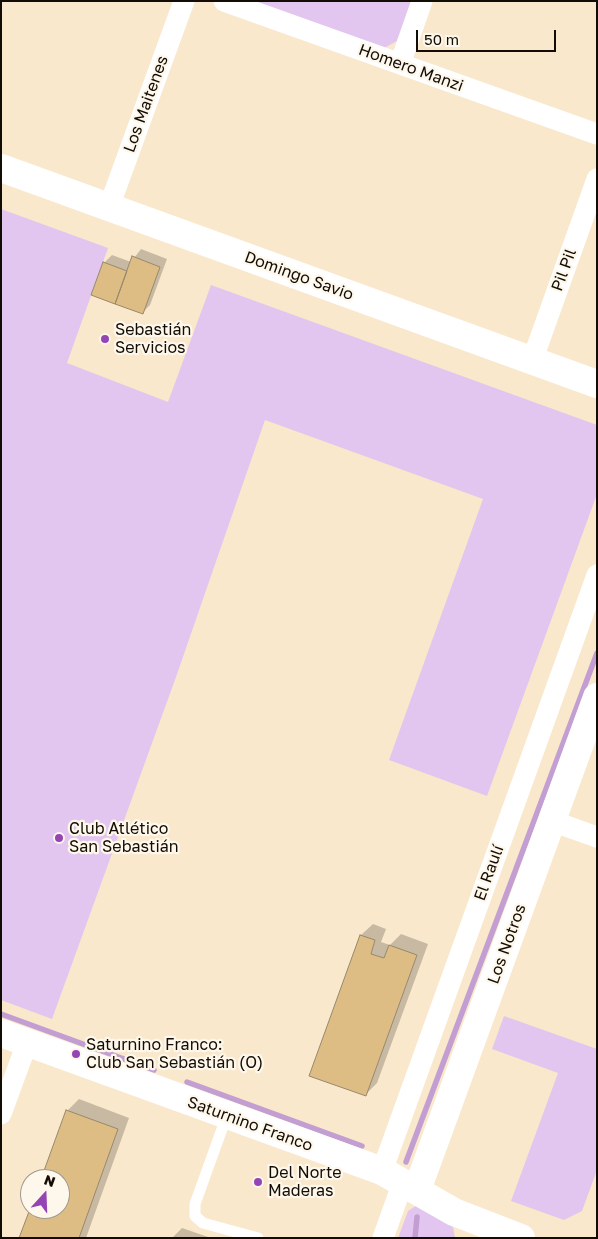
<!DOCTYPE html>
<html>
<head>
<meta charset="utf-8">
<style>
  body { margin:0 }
  #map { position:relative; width:598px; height:1239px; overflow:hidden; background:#f9e8cb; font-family:"Golos Text",sans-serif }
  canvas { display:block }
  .frame { position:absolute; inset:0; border:2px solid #120c04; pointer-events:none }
  .north { position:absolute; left:20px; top:1169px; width:50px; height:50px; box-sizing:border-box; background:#fef7eb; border:1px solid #a0998f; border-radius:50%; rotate:20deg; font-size:14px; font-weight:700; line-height:20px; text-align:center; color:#120c04 }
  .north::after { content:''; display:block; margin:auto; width:18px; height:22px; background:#9544b4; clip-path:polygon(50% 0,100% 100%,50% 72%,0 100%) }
  .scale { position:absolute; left:416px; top:30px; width:140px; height:22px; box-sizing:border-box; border:2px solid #120c04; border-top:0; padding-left:6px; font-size:15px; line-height:18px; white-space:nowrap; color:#120c04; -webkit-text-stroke:4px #fef7eb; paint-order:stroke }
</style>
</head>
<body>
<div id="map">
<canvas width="598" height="1239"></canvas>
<div class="frame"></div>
<div class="north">N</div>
<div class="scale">50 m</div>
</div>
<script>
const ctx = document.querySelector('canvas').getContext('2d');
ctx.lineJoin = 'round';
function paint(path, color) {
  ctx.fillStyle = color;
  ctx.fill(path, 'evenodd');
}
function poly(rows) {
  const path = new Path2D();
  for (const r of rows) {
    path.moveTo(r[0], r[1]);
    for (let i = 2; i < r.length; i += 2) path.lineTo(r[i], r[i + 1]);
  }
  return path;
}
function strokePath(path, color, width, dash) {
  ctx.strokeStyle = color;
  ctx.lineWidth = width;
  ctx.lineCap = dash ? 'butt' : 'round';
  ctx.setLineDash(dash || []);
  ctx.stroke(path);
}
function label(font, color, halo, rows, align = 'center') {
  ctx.font = font + ' "Golos Text",sans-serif';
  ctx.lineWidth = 4.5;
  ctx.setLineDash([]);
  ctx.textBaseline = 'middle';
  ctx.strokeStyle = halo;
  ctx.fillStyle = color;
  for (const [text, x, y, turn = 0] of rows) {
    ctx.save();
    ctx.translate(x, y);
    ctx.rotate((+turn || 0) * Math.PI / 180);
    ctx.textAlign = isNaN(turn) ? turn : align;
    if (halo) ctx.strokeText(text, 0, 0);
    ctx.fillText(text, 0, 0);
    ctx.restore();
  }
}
const green = poly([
  [249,1,412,1,397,41,384,48],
  [1,209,108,248,67,363,168,402,211,285,597,425,597,494,487,796,389,760,483,499,265,420,176,677,52,1019,1,1000],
  [504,1016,597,1049,597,1170,582,1211,564,1220,511,1201,558,1073,492,1049],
  [417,1205,453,1227,455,1238,398,1238,408,1211]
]);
const shadow = poly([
  [141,249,167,259,150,305,142,313,104,263,112,255,131,262],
  [373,924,386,929,381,942,390,945,401,934,428,944,377,1083,365,1095,310,1075,361,935],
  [79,1099,129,1118,86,1238,21,1238,31,1209,60,1209,60,1179,42,1179,67,1111],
  [182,1228,211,1238,172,1238]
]);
const stream = poly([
  [1,1014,154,1070],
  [187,1082,362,1146],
  [406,1162,597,653],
  [415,1238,417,1217]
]);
const building = poly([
  [132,256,160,267,143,314,115,304,132,256],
  [103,262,127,271,115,304,91,295,103,262],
  [360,935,375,940,371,954,384,958,389,945,417,955,366,1096,309,1076,360,935],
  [66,1110,118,1129,79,1238,19,1238,30,1209,60,1209,60,1179,41,1179,66,1110]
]);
const lane = poly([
  [227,1115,195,1204,195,1216,203,1223,258,1238]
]);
const street = poly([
  [224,1,597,134],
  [400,64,422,1],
  [109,207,184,1],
  [532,361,597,179],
  [552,821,597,837],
  [1,1114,27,1043],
  [382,1171,597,575],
  [383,1238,403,1182]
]);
const secondary = poly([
  [1,168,597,384],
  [1,1033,382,1171,454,1212,521,1238],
  [417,1190,597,697]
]);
const markers = [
  [105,339,5,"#9544b4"],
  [59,838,5,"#9544b4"],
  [76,1054,5,"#9544b4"],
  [258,1182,5,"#9544b4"]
];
const streetNames = [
  ["Homero Manzi",411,68,20],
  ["Los Maitenes",146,104,-70],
  ["Pil Pil",564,270,-70],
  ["Domingo Savio",299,276,20],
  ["El Raulí",489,873,-70],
  ["Los Notros",507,944,-70],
  ["Saturnino Franco",250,1124,20]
];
const poiNames = [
  ["Sebastián",115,330],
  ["Servicios",115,348],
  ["Club Atlético",69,829],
  ["San Sebastián",69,847],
  ["Saturnino Franco:",86,1045],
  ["Club San Sebastián (O)",86,1063],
  ["Del Norte",268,1173],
  ["Maderas",268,1191]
];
paint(green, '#e2c6ef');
paint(shadow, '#0003');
strokePath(stream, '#c29ed2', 5.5);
paint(building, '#debd85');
strokePath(building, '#97886d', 1);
strokePath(lane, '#fff', 11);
strokePath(street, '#fff', 21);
strokePath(secondary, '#fff', 28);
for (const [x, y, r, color] of markers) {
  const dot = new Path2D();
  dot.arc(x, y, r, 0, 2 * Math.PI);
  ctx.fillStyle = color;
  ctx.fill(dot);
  strokePath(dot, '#fef7eb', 2);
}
label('16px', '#120c04', '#fef7eb', streetNames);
label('16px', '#120c04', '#fef7eb', poiNames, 'left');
</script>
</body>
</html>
